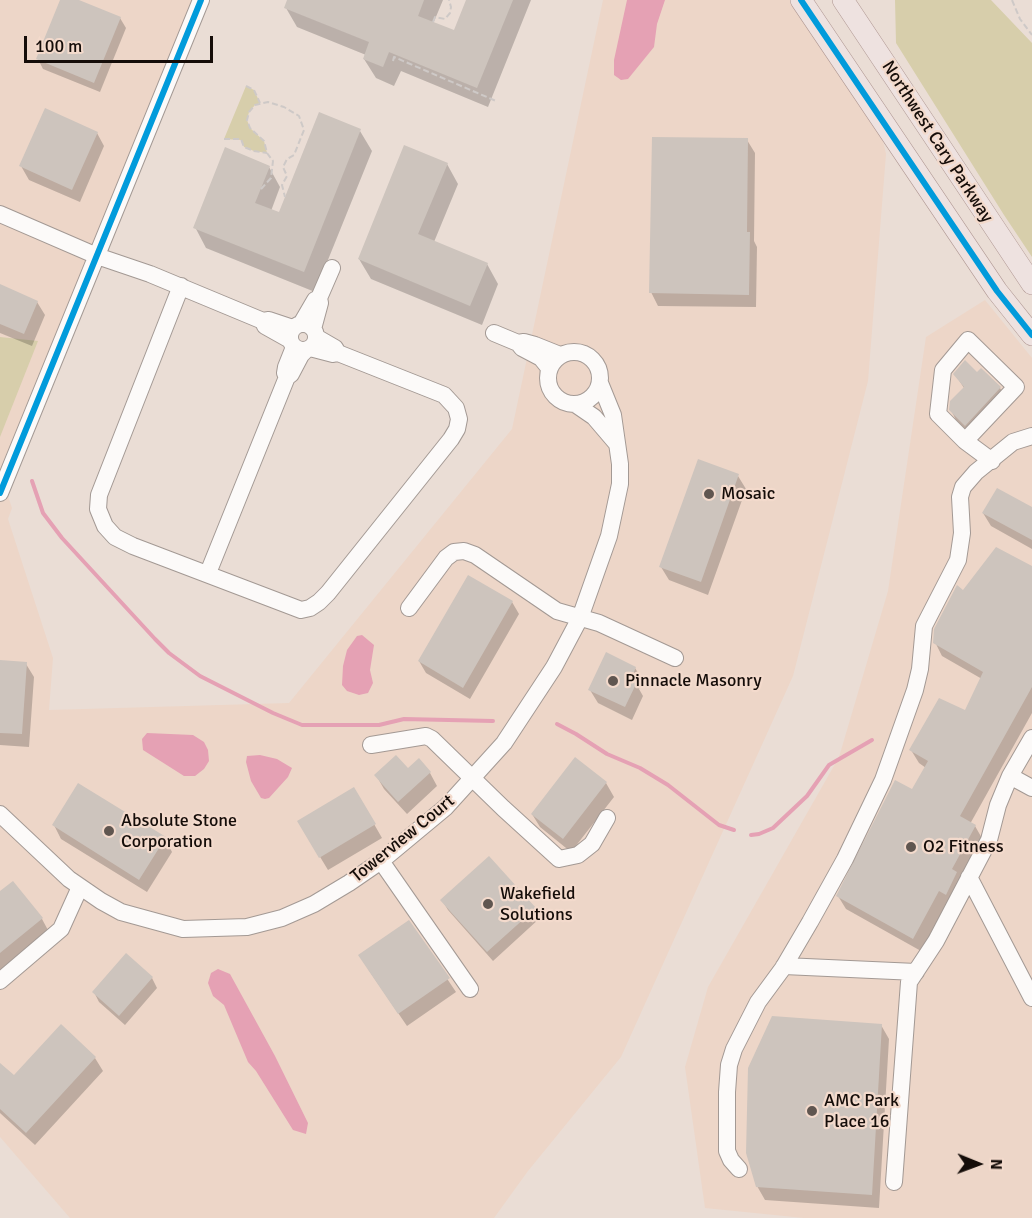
<!DOCTYPE html>
<html>
<head>
<meta charset="utf-8">
<style>
  body { margin:0 }
  #map { position:relative; width:1032px; height:1218px; overflow:hidden; background:#eaddd5; font-family:Signika,sans-serif }
  canvas { display:block }
  .north { position:absolute; left:948px; top:1134px; width:60px; height:60px; -webkit-text-stroke:4px #f3dacc; paint-order:stroke; rotate:91deg; font-size:16px; font-weight:700; line-height:24px; text-align:center; color:#150d09 }
  .north::after { content:''; display:block; margin:auto; width:21px; height:27px; background:#150d09; clip-path:polygon(50% 0,100% 100%,50% 72%,0 100%) }
  .scale { position:absolute; left:24px; top:36px; width:189px; height:27px; box-sizing:border-box; border:3px solid #150d09; border-top:0; padding-left:8px; font-size:18px; line-height:21px; white-space:nowrap; color:#150d09; -webkit-text-stroke:4px #f3dacc; paint-order:stroke }
</style>
</head>
<body>
<div id="map">
<canvas width="1032" height="1218"></canvas>
<div class="north">N</div>
<div class="scale">100 m</div>
</div>
<script>
const ctx = document.querySelector('canvas').getContext('2d');
ctx.lineJoin = 'round';
function paint(path, color) {
  ctx.fillStyle = color;
  ctx.fill(path, 'evenodd');
}
function poly(rows) {
  const path = new Path2D();
  for (const r of rows) {
    if (r.length === 3) {
      path.moveTo(r[0] + r[2], r[1]);
      path.arc(r[0], r[1], r[2], 0, 2 * Math.PI);
      continue;
    }
    path.moveTo(r[0], r[1]);
    for (let i = 2; i < r.length; i += 2) path.lineTo(r[i], r[i + 1]);
  }
  return path;
}
function strokePath(path, color, width, dash) {
  ctx.strokeStyle = color;
  ctx.lineWidth = width;
  ctx.lineCap = dash ? 'butt' : 'round';
  ctx.setLineDash(dash || []);
  ctx.stroke(path);
}
function label(font, color, halo, rows, align = 'center') {
  ctx.font = font + ' Signika,sans-serif';
  ctx.lineWidth = 4.5;
  ctx.setLineDash([]);
  ctx.textBaseline = 'middle';
  ctx.strokeStyle = halo;
  ctx.fillStyle = color;
  for (const [text, x, y, turn = 0] of rows) {
    ctx.save();
    ctx.translate(x, y);
    ctx.rotate((+turn || 0) * Math.PI / 180);
    ctx.textAlign = isNaN(turn) ? turn : align;
    if (halo) ctx.strokeText(text, 0, 0);
    ctx.fillText(text, 0, 0);
    ctx.restore();
  }
}
const built = poly([
  [0,0,192,0,3,481,12,508,8,519,53,658,49,710,289,703,512,429,603,0,814,0,871,91,886,154,868,381,793,676,621,1057,528,1171,494,1218,70,1218,0,1137],
  [985,300,1032,358,1032,1218,804,1218,705,1208,685,1067,708,987,839,757,888,591,926,337]
]);
const green = poly([
  [895,0,991,0,1032,43,1032,257,1004,215,896,43],
  [246,86,254,90,260,103,255,105,249,112,247,120,250,128,264,141,267,153,254,151,244,147,241,140,224,139],
  [0,337,38,341,0,437]
]);
const water = poly([
  [627,0,665,0,657,24,654,47,628,79,621,80,614,75,614,60],
  [362,635,374,645,370,670,373,683,368,693,359,695,347,691,342,685,343,666,347,650,357,636],
  [147,733,193,735,204,742,208,750,209,761,204,769,195,776,184,776,143,750,142,739],
  [260,755,277,759,292,768,288,777,269,798,265,799,261,798,251,781,246,762,247,756],
  [218,969,230,974,275,1056,308,1123,306,1134,293,1130,256,1071,248,1062,224,1005,213,996,208,983,211,973]
]);
const shadow = poly([
  [61,0,75,0,120,18,126,28,100,92,43,69,38,59],
  [289,0,443,0,433,24,454,32,468,0,531,0,488,107,401,71,394,86,376,78,364,59,366,55,297,27,286,8],
  [360,131,372,151,315,292,206,248,195,227,269,167,280,187,271,211,279,214],
  [97,133,104,146,80,202,29,180,21,166],
  [747,140,755,153,754,241,757,247,756,307,658,306,651,292],
  [447,164,458,184,434,242,487,264,498,284,482,325,371,279,359,259],
  [0,286,37,302,45,315,32,346,0,333],
  [981,370,1000,388,1006,398,971,435,956,420,951,410,964,388,955,374,977,374],
  [738,476,746,489,708,595,669,580,661,567],
  [1032,509,1032,549,991,526,983,513],
  [1032,568,1032,713,970,824,975,826,983,840,921,951,846,909,838,896,913,791,926,768,919,763,911,750,966,712,982,679,942,656,935,642,963,592],
  [512,602,519,614,470,699,426,673,419,661],
  [0,662,26,664,34,677,29,747,0,745],
  [635,668,643,681,639,689,643,696,632,720,598,703,590,690],
  [575,759,606,783,614,797,571,852,540,827,532,814],
  [408,771,430,773,437,786,407,814,384,789,376,775],
  [354,789,382,838,328,870,299,822],
  [54,825,165,838,172,852,147,892,61,839],
  [0,893,42,919,49,932,0,971],
  [442,900,535,909,540,918,493,961,448,910],
  [409,922,456,992,407,1026,368,969],
  [152,978,157,988,125,1025,99,1002,94,992],
  [881,1025,889,1039,879,1208,765,1200,757,1186],
  [95,1058,103,1071,35,1145,0,1113,0,1065,14,1078]
]);
const stream = poly([
  [32,481,43,513,62,538,155,639,169,653,200,676,273,713,302,725,379,725,404,719,493,721],
  [557,724,576,734,607,754,640,768,668,785,719,825,734,830],
  [751,835,759,834,773,828,807,796,829,765,872,740]
]);
const building = poly([
  [60,0,79,0,121,17,94,83,36,59],
  [287,0,424,0,418,16,454,30,466,0,513,0,477,88,389,52,383,67,363,59,369,42,284,8],
  [45,108,98,132,72,190,19,166],
  [319,112,361,129,304,272,193,228,225,147,270,166,255,203,279,212],
  [652,137,748,138,747,232,750,232,749,295,649,293],
  [404,145,448,163,418,234,488,263,470,306,358,259],
  [0,284,38,301,24,334,0,324],
  [965,360,977,372,981,368,1001,387,965,426,949,410,950,401,964,387,953,374],
  [698,459,739,474,701,582,659,567],
  [997,488,1032,507,1032,540,982,513],
  [996,547,1032,566,1032,687,960,816,976,825,952,869,957,872,946,895,939,891,913,939,836,896,895,780,912,789,928,761,909,750,939,698,965,710,983,672,933,643,934,629,957,585,963,590],
  [468,575,513,601,463,688,418,661],
  [606,652,636,667,631,679,637,682,625,707,588,690],
  [0,660,27,662,22,734,0,733],
  [396,755,408,768,419,758,431,772,398,802,374,775],
  [575,757,607,782,563,839,531,814],
  [78,783,166,837,139,880,52,825],
  [354,787,376,824,319,858,297,821],
  [489,856,536,908,487,952,440,900],
  [13,881,43,918,0,953,0,891],
  [409,920,450,978,398,1014,358,955],
  [126,953,153,977,119,1016,92,992],
  [772,1016,882,1024,872,1195,756,1187,746,1153,748,1068],
  [61,1024,96,1057,26,1133,0,1109,0,1063,14,1075]
]);
const path = poly([
  [1012,0,1020,19,1032,35],
  [433,22,435,17,445,19,450,13,451,7,449,0],
  [393,61,394,57,496,101],
  [246,86,254,90,260,103],
  [224,139,241,139,244,147,254,151,267,153],
  [261,189,271,178,273,161,267,153,264,141,250,128,247,120,249,112,255,105,268,102,284,107,299,116,304,130,294,155,287,159,283,167,287,176,282,185,285,197]
]);
const minor = poly([
  [0,214,97,256,150,274,263,321],
  [181,286,99,495,98,509,105,526,115,537,133,546,301,610,310,608,319,602,328,593,451,439,457,429,459,419,456,408,444,395,338,353],
  [319,298,332,268],
  [301,324,315,300,319,298,320,303,313,329],
  [303,337,13],
  [494,333,518,343],
  [290,340,265,326,263,321,269,320,293,328],
  [294,347,286,367,285,373,287,377,291,374,301,355,306,350],
  [310,348,333,354,338,353,335,348,316,337],
  [574,378,26],
  [549,368,541,358,522,348,518,343,524,342,535,345,560,355],
  [575,404,594,417,617,444],
  [965,441,938,414,943,370,968,340,1016,387,965,441,992,461],
  [0,493,201,0],
  [208,573,287,377],
  [409,608,446,558,454,552,464,551,475,555,557,611,599,623,675,658],
  [371,745,426,736,432,739,503,808,559,859,578,855,592,844,607,818],
  [1010,776,1032,788],
  [0,814,69,879,101,901,121,912,183,929,247,927,282,918,314,904,349,883,381,861,446,807,504,743,554,667,580,618,609,536,620,484,620,464,613,415,600,383],
  [381,861,470,989],
  [969,877,1032,998],
  [784,966,916,972],
  [0,981,61,929,80,887],
  [739,1169,731,1160,727,1151,727,1092,729,1065,734,1049,758,1002,783,968,810,922,845,859,883,780,915,690,920,669,924,626,958,560,962,533,960,497,963,487,976,472,1013,442,1032,436],
  [894,1182,909,982,936,941,989,840,998,805,1010,776,1032,738]
]);
const major = poly([
  [801,0,997,291,1032,335],
  [843,0,1032,284]
]);
const bus1 = poly([
  [801,0,997,291,1032,335],
  [0,493,201,0]
]);
const markers = [
  [709,494,6,"#605650"],
  [613,681,6,"#605650"],
  [109,831,6,"#605650"],
  [911,847,6,"#605650"],
  [488,904,6,"#605650"],
  [812,1111,6,"#605650"]
];
const streetNames = [
  ["Northwest Cary Parkway",937,142,57],
  ["Towerview Court",403,839,-39]
];
const poiNames = [
  ["Mosaic",721,494],
  ["Pinnacle Masonry",625,681],
  ["Absolute Stone",121,821],
  ["Corporation",121,842],
  ["O2 Fitness",923,847],
  ["Wakefield",500,894],
  ["Solutions",500,915],
  ["AMC Park",824,1101],
  ["Place 16",824,1122]
];
paint(built, '#edd6c8');
paint(green, '#d7ceab');
paint(water, '#e5a1b4');
paint(shadow, '#0003');
strokePath(stream, '#e5a1b4', 4);
paint(building, '#cdc4bd');
strokePath(minor, '#a39994', 18);
strokePath(major, '#af9792', 22);
strokePath(path, '#cec9c7', 2, [6, 3]);
strokePath(minor, '#fcfaf9', 16);
strokePath(major, '#eee2e0', 21);
strokePath(bus1, '#019bdb', 6);
for (const [x, y, r, color] of markers) {
  const dot = new Path2D();
  dot.arc(x, y, r, 0, 2 * Math.PI);
  ctx.fillStyle = color;
  ctx.fill(dot);
  strokePath(dot, '#f3dacc', 2);
}
label('18px', '#150d09', '#f3dacc', streetNames);
label('18px', '#150d09', '#f3dacc', poiNames, 'left');
</script>
</body>
</html>
